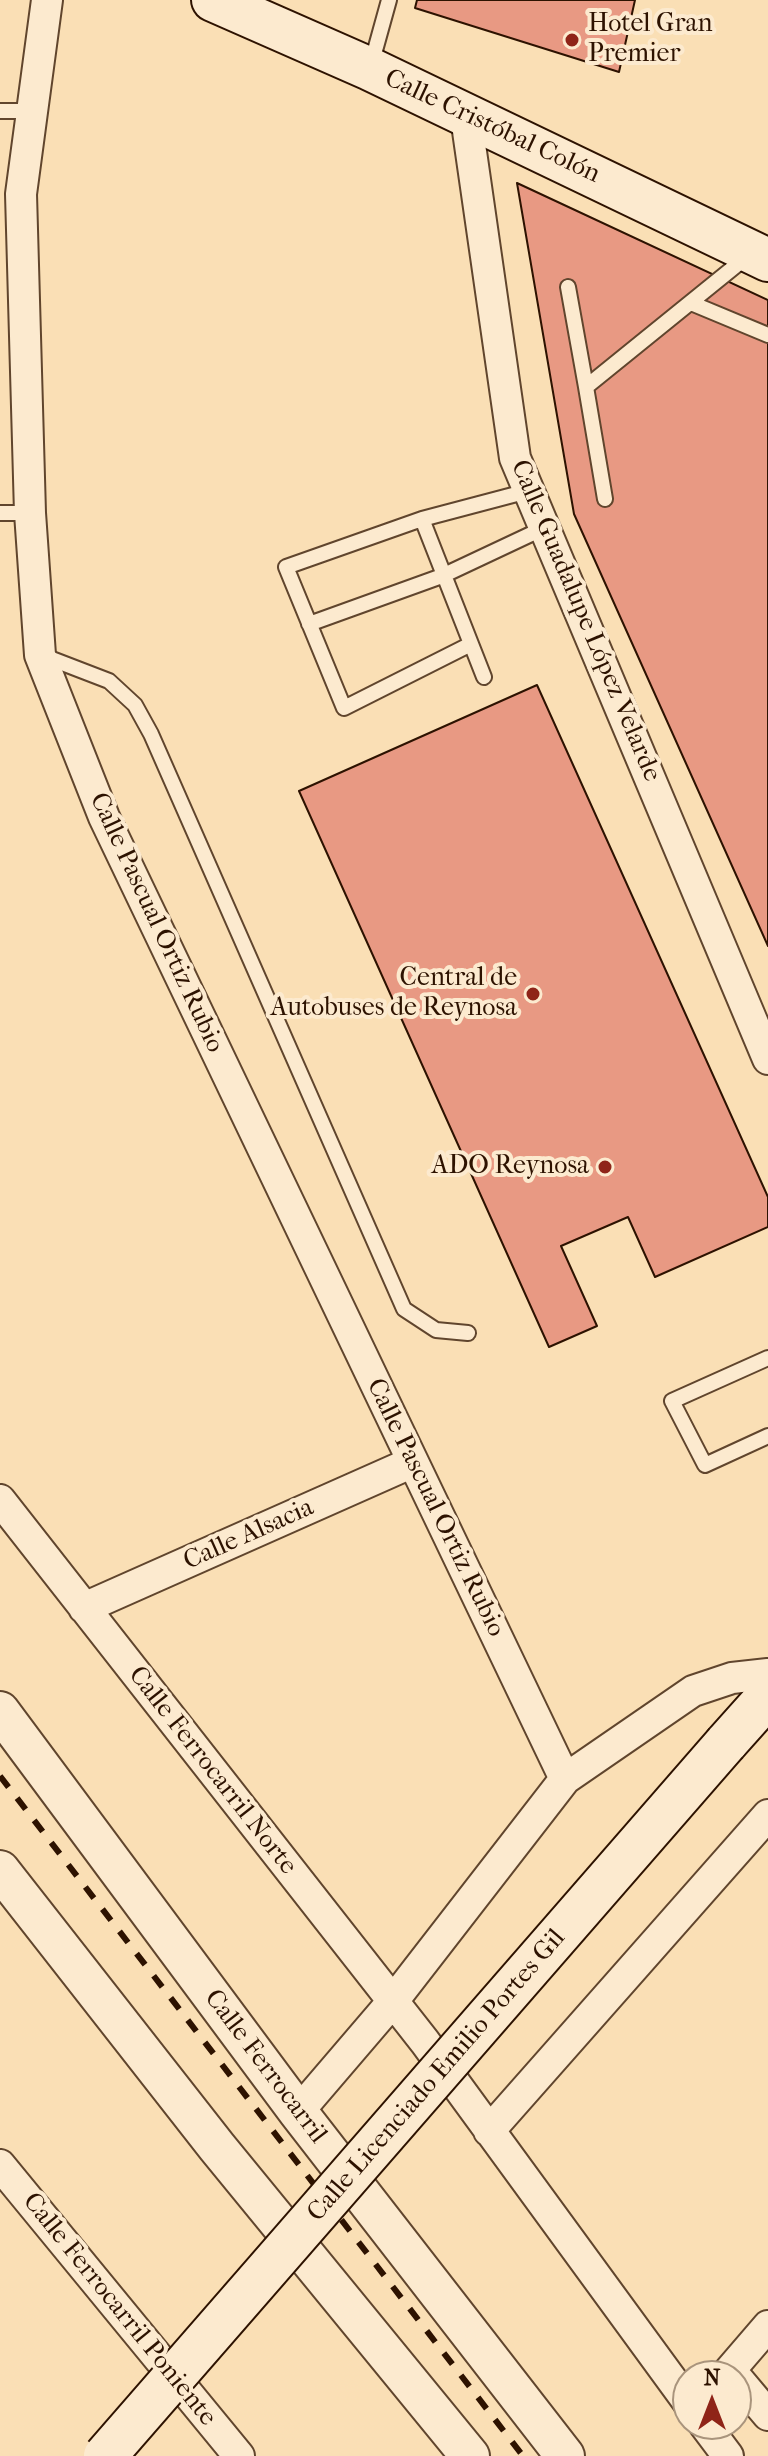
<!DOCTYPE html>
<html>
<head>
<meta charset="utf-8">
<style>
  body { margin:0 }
  #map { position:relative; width:768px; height:2456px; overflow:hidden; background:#fadfb5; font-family:"IM FELL French Canon",serif }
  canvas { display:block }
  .north { position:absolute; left:672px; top:2360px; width:80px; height:80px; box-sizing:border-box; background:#fceacf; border:2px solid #a9947c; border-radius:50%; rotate:0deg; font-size:22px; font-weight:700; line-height:32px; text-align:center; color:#2d1200 }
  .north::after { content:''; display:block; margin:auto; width:28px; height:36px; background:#8f2418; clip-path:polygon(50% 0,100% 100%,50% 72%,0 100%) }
</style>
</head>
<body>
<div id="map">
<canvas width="768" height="2456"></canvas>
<div class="north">N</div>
</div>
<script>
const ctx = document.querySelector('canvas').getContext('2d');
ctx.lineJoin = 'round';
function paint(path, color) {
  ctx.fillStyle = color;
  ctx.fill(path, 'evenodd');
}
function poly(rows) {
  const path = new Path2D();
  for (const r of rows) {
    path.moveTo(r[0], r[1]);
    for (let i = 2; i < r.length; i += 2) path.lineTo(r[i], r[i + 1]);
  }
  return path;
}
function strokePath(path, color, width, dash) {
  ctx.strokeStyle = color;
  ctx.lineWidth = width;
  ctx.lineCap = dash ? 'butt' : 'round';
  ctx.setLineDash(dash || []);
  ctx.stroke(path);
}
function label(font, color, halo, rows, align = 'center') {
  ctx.font = font + ' "IM FELL French Canon",serif';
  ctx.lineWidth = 8;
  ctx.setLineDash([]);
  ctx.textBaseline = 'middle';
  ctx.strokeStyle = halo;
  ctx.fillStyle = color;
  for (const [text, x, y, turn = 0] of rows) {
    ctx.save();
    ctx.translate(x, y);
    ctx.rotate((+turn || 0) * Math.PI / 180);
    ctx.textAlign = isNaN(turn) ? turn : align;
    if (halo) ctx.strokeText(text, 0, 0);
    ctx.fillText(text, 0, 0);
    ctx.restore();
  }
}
const building = poly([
  [417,0,635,0,619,72,415,8,417,0],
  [517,183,768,300,768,946,574,514,517,183],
  [537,685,768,1197,768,1227,655,1277,628,1217,561,1246,597,1326,549,1347,299,791,537,685]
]);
const service = poly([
  [371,65,389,0],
  [0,111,32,111],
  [568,287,586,387],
  [691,303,768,335],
  [605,499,586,387,749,255],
  [0,513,30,513],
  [422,519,484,677],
  [309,624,442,576,544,528],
  [471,644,344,708,286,567,422,519,528,491],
  [44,656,109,681,135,705,151,734,404,1309,436,1330,468,1333],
  [768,1358,672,1401,705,1465,768,1436]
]);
const minor = poly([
  [47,0,21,194,30,513,40,655,104,817,565,1779],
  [466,117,515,458,768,1059],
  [0,1500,425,2042,688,2402],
  [84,1608,413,1462],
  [298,2112,393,2001,565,1779,693,1691,732,1678,768,1674],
  [489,2131,768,1815],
  [0,2165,239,2456],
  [725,2376,768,2326],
  [736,2377,768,2415],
  [704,2424,728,2456]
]);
const tertiary = poly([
  [0,1711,298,2112,565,2456],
  [0,1870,217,2147,470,2456]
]);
const secondary = poly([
  [213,0,370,69,768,260],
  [726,1743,768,1696]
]);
const rail = poly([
  [0,1776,523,2456]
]);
const secondaryBridge = poly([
  [105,2456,726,1743]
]);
const markers = [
  [572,40,8,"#8f2418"],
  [533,994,8,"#8f2418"],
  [605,1167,8,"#8f2418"]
];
const poiNames = [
  ["Hotel Gran",588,25,"left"],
  ["Premier",588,55,"left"],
  ["Central de",517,979],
  ["Autobuses de Reynosa",517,1009],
  ["ADO Reynosa",589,1167]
];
const streetNames = [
  ["Calle Cristóbal Colón",492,127,25],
  ["Calle Guadalupe López Velarde",585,621,67],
  ["Calle Pascual Ortiz Rubio",156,923,65],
  ["Calle Pascual Ortiz Rubio",435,1508,64],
  ["Calle Alsacia",249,1535,-24],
  ["Calle Ferrocarril Norte",212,1771,52],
  ["Calle Ferrocarril",265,2067,53],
  ["Calle Licenciado Emilio Portes Gil",437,2076,-49],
  ["Calle Ferrocarril Poniente",119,2310,51]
];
paint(building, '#e89983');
strokePath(building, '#2d1200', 2);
strokePath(service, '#60452d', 18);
strokePath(minor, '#60452d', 34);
strokePath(tertiary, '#60452d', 42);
strokePath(secondary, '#2d1200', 46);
strokePath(service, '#fceacf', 14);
strokePath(minor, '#fceacf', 30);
strokePath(tertiary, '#fceacf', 38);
strokePath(secondary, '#fceacf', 42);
strokePath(rail, '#2d1200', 6, [14, 14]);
strokePath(secondaryBridge, '#2d1200', 46, []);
strokePath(secondaryBridge, '#fceacf', 42);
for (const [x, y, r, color] of markers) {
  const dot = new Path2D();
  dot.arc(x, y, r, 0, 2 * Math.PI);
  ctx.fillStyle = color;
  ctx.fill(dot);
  strokePath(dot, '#fceacf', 3);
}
label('26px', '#2d1200', '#fceacf', poiNames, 'right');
label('26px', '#2d1200', '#fceacf', streetNames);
</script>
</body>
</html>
